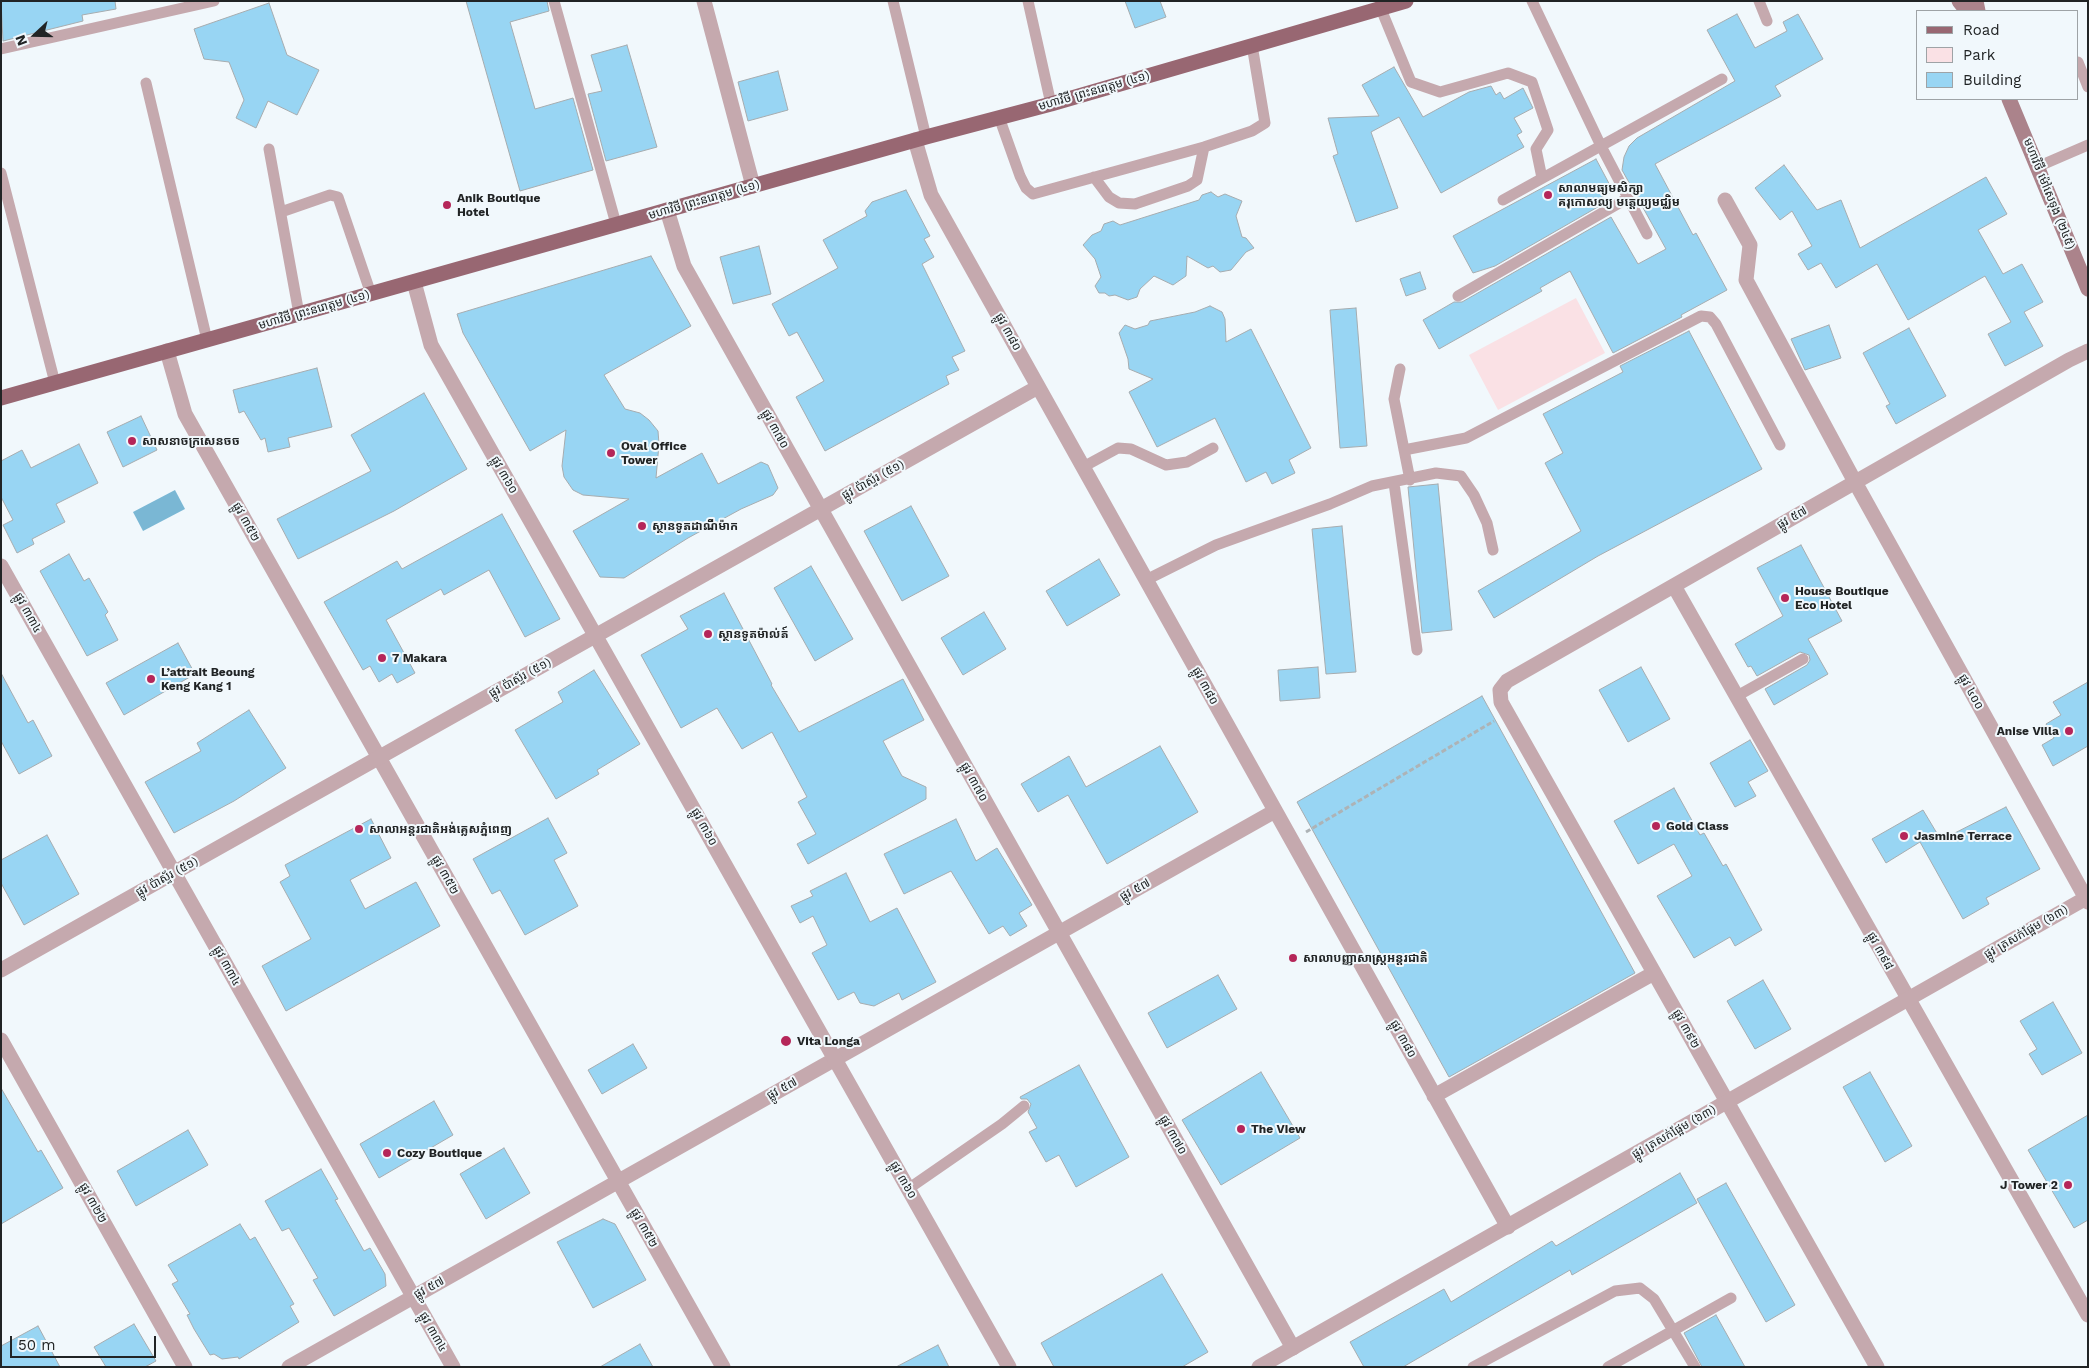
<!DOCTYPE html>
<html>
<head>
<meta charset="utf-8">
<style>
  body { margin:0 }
  #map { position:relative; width:2089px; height:1368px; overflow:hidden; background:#f1f8fc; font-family:"Work Sans",sans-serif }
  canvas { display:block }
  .frame { position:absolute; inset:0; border:2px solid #212425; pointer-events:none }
  .legend { position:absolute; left:1916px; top:10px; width:162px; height:90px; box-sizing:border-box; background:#f1f8fc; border:1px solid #9ea3a6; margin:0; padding:6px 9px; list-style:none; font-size:15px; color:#212425 }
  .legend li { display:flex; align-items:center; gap:10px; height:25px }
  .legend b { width:25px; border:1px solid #9ea3a6 }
  .north { position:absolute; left:10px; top:10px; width:50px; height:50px; -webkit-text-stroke:4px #f1f8fc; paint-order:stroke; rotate:249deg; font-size:14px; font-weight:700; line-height:20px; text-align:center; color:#212425 }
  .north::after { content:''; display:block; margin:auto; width:18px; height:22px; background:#212425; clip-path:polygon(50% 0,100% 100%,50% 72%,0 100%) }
  .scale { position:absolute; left:10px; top:1336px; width:146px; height:22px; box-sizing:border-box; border:2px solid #212425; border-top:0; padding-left:6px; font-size:15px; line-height:18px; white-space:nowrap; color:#212425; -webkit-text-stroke:4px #f1f8fc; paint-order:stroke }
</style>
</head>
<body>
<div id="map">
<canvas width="2089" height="1368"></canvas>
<div class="frame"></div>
<ul class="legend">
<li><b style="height:6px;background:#986772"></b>Road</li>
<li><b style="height:14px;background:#fae1e5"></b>Park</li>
<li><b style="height:14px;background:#98d5f3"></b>Building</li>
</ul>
<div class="north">N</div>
<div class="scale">50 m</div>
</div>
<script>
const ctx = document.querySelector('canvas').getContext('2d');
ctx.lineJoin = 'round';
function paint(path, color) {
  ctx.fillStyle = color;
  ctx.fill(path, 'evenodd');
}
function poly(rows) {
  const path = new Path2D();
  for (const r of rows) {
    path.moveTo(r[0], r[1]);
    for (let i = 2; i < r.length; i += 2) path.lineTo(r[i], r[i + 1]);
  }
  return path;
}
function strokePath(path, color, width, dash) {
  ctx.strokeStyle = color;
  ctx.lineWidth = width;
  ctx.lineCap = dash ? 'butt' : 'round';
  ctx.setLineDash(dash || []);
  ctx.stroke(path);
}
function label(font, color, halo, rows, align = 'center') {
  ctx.font = font + ' "Work Sans","Noto Sans Khmer",sans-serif';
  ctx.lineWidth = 4;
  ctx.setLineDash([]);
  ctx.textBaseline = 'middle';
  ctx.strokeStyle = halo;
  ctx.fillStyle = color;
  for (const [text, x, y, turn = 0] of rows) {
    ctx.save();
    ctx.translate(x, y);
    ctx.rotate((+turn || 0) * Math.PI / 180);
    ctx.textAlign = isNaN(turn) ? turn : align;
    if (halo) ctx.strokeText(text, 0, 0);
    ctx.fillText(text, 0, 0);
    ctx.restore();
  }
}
const green = poly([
  [1576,298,1605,353,1498,410,1469,355]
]);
const water = poly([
  [175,490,185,509,143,531,133,512]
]);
const building = poly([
  [1,1,115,1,116,9,82,15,83,21,3,41,1,1],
  [466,1,547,1,549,11,510,22,535,109,573,98,593,170,520,191,466,1],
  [1125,1,1160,1,1166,17,1135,28,1125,1],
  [269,3,287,55,319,70,297,115,268,101,256,128,236,118,244,100,229,62,204,59,194,29,269,3],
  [1737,14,1755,48,1787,31,1783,22,1798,14,1823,59,1775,86,1781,96,1655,164,1693,235,1696,233,1727,290,1681,315,1682,317,1613,353,1570,271,1540,288,1542,291,1439,349,1423,320,1454,302,1462,302,1611,217,1638,264,1666,249,1622,170,1624,157,1629,146,1637,138,1735,81,1707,30,1737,14],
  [627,45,657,147,606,161,588,94,602,91,591,55,627,45],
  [1394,67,1423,117,1469,92,1491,86,1496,95,1500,92,1504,99,1523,88,1533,108,1514,118,1522,132,1517,135,1524,147,1441,193,1399,117,1371,132,1398,208,1356,222,1333,156,1338,154,1328,118,1379,116,1362,85,1394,67],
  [778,71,788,110,748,121,738,82,778,71],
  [1596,159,1613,191,1600,198,1603,204,1495,266,1473,273,1453,236,1596,159],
  [1784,165,1817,210,1841,200,1860,248,1986,177,2007,214,1978,230,2003,274,2022,264,2043,302,2024,312,2043,346,2005,366,1988,334,2011,322,1985,276,1908,320,1877,264,1836,288,1821,263,1808,270,1798,254,1812,246,1792,211,1780,220,1755,188,1784,165],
  [906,190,930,236,924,239,934,257,922,264,965,351,952,357,959,370,946,376,949,384,825,451,796,397,824,381,797,332,789,336,772,304,838,268,823,240,867,216,865,211,872,202,906,190],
  [1211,192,1218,197,1225,194,1242,201,1236,216,1242,237,1246,238,1254,248,1246,252,1231,270,1220,272,1213,266,1208,268,1187,256,1186,276,1173,285,1154,276,1140,289,1137,297,1128,300,1115,295,1109,296,1105,293,1099,293,1095,286,1101,277,1095,259,1083,245,1092,235,1101,231,1104,224,1113,221,1120,225,1199,200,1202,195,1211,192],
  [759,246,771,294,733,304,720,257,759,246],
  [651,256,691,326,604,375,625,409,640,413,649,420,658,431,659,444,656,478,702,453,718,484,761,462,768,465,778,488,773,495,741,509,688,538,624,578,600,577,573,531,629,499,583,495,573,490,564,477,562,466,566,430,530,451,463,333,457,314,651,256],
  [1420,272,1426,289,1406,296,1400,279,1420,272],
  [1210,306,1222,312,1225,319,1226,342,1251,329,1311,448,1289,460,1295,473,1272,484,1266,472,1246,482,1215,418,1157,447,1129,392,1153,379,1129,369,1128,359,1119,333,1125,325,1135,329,1148,325,1150,321,1195,312,1210,306],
  [1356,308,1367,446,1340,448,1330,310,1356,308],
  [1829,325,1841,358,1805,370,1791,339,1829,325],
  [1909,328,1946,396,1896,424,1886,406,1890,404,1863,353,1909,328],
  [1689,331,1762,469,1598,556,1494,618,1478,591,1581,531,1545,463,1563,453,1543,414,1623,372,1620,366,1689,331],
  [317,368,332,427,288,438,290,447,268,452,265,438,261,440,244,411,239,413,233,390,317,368],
  [424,393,467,469,394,511,298,559,277,519,371,471,351,435,424,393],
  [141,416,157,450,123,467,107,432,141,416],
  [79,444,98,483,56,504,65,522,32,539,34,544,17,553,3,525,13,520,1,497,1,461,22,450,31,468,79,444],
  [1438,484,1452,630,1422,633,1408,487,1438,484],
  [911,506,949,576,902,601,864,531,911,506],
  [502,514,560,619,525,637,489,570,444,595,441,589,386,620,415,673,397,683,392,674,379,682,370,666,363,670,324,602,397,561,402,569,502,514],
  [1342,526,1356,672,1326,674,1312,529,1342,526],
  [1801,545,1842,621,1808,639,1828,674,1774,705,1765,689,1807,665,1810,660,1809,655,1800,652,1757,676,1751,666,1748,667,1735,644,1783,616,1757,568,1801,545],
  [69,554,84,581,89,578,108,612,105,615,118,640,87,656,40,571,69,554],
  [1099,559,1120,595,1067,626,1046,591,1099,559],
  [811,566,853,639,815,661,774,588,811,566],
  [724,593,772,684,771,685,799,732,903,679,924,720,883,741,902,776,926,787,926,799,808,864,797,844,816,834,798,802,807,797,772,732,742,749,717,708,681,728,641,655,688,629,680,616,724,593],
  [984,612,1006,649,963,675,941,638,984,612],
  [178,643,195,674,124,715,106,683,178,643],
  [1318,667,1320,698,1280,701,1278,670,1318,667],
  [1641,667,1670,719,1628,742,1599,690,1641,667],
  [594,670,640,744,597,770,599,774,556,799,515,730,563,702,558,692,594,670],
  [1,673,28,723,33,720,52,756,19,774,1,741,1,673],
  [2088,682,2088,746,2053,766,2042,745,2054,738,2046,724,2061,715,2053,702,2088,682],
  [1482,696,1635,973,1449,1077,1297,802,1482,696],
  [249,710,286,768,234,801,174,833,145,782,201,751,197,743,249,710],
  [1750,740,1768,771,1748,782,1756,796,1735,807,1710,763,1750,740],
  [1160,746,1198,812,1107,864,1068,795,1038,812,1021,784,1069,756,1086,787,1160,746],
  [1674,788,1700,835,1704,833,1723,866,1726,864,1762,930,1735,946,1730,937,1694,958,1657,896,1692,876,1674,844,1638,864,1614,821,1674,788],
  [2006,807,2040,869,1986,898,1989,904,1963,919,1920,842,1886,863,1872,839,1923,810,1941,840,2006,807],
  [548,818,567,853,554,860,578,906,525,935,500,890,492,894,473,859,548,818],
  [371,819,391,858,350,880,365,909,416,882,440,926,286,1011,262,966,311,939,280,882,290,876,285,865,371,819],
  [956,819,976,861,997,848,1032,905,1019,913,1027,926,1010,936,1003,926,989,934,951,871,904,894,884,854,956,819],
  [47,835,79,894,24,925,1,883,1,860,47,835],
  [846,873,870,922,897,908,936,982,902,1000,899,993,874,1006,860,1003,854,992,838,1000,812,953,827,945,813,916,800,923,791,906,813,896,810,891,846,873],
  [1218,975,1237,1009,1167,1048,1148,1013,1218,975],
  [1763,980,1791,1029,1755,1049,1727,1001,1763,980],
  [2053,1002,2082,1053,2042,1075,2029,1054,2037,1049,2020,1021,2053,1002],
  [633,1044,647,1068,602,1094,588,1070,633,1044],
  [1079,1065,1129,1157,1076,1187,1059,1155,1046,1162,1029,1132,1037,1128,1028,1112,1031,1104,1027,1099,1021,1099,1020,1097,1079,1065],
  [1261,1072,1300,1138,1221,1185,1182,1120,1261,1072],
  [1870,1072,1912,1146,1885,1162,1843,1087,1870,1072],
  [1,1088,38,1152,41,1150,63,1188,1,1224,1,1088],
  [434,1101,453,1135,379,1178,360,1144,434,1101],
  [2088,1115,2088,1220,2074,1228,2028,1150,2088,1115],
  [188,1130,208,1165,136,1206,117,1171,188,1130],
  [504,1148,530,1193,486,1219,460,1174,504,1148],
  [321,1169,338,1199,335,1200,364,1251,370,1248,385,1274,386,1286,334,1316,313,1280,318,1278,289,1228,282,1231,265,1201,321,1169],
  [1680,1173,1697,1203,1572,1275,1570,1270,1403,1367,1364,1367,1350,1342,1444,1289,1451,1302,1552,1241,1556,1246,1680,1173],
  [1726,1183,1795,1305,1766,1322,1697,1199,1726,1183],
  [603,1219,615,1224,646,1280,593,1308,557,1242,603,1219],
  [240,1224,250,1240,255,1237,294,1304,290,1306,299,1322,239,1359,238,1357,222,1359,214,1354,210,1355,194,1329,187,1315,190,1314,172,1284,178,1281,168,1265,240,1224],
  [1162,1274,1208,1352,1182,1367,1054,1367,1041,1343,1162,1274],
  [1716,1315,1745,1367,1702,1367,1684,1333,1716,1315],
  [134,1324,156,1361,145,1367,106,1367,94,1347,134,1324],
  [38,1326,60,1367,1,1367,1,1346,38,1326],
  [640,1344,653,1367,600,1367,640,1344],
  [938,1345,949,1367,896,1367,938,1345]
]);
const path = poly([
  [1306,832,1494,721]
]);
const service = poly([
  [554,1,616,224],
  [893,1,926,137],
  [1028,1,1051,104],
  [1532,1,1601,146,1647,234],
  [1759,1,1767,21],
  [1381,9,1411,82,1440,92,1508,73,1532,82,1548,130,1536,149,1542,178],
  [1,49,214,1],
  [2078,62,2088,87],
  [146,83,207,340],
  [999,117,1020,176,1026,188,1033,194,1204,147,1252,131,1265,123,1252,45],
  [269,149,299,314],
  [2037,167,2088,145],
  [1,173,55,383],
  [1094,177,1109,197,1119,203,1135,204,1188,186,1197,180,1204,147],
  [1503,200,1722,79],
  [281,212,330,195,338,197,371,294],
  [1458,296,1628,198],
  [1400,369,1394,399,1410,480],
  [1404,450,1466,438,1701,316,1710,317,1716,324,1780,445],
  [1083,467,1118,448,1131,449,1166,465,1187,462,1213,448],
  [1394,483,1417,650],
  [1146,580,1216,545,1330,504,1372,486,1436,473,1461,476,1474,495,1487,523,1493,550],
  [1737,696,1803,659],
  [908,1189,1002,1124,1024,1106],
  [1473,1367,1615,1291,1640,1288,1654,1299,1695,1367],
  [1608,1367,1731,1298]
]);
const minor = poly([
  [704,1,753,186],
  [915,140,931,195,1508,1227],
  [1725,200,1750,245,1746,280,1855,482,2088,902],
  [667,210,684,266,1293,1348],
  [167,351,185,414,723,1367],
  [1,566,453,1367],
  [1674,586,2088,1315],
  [595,636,1038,387],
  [1,1040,185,1367],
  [1434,1096,1654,973],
  [289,1367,1275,811],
  [1877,1367,1501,702,1500,690,1507,681,2069,360,2088,351]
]);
const tertiary = poly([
  [414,282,431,345,1009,1367],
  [1,970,595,636],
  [1259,1367,2088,897]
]);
const secondary = poly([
  [1959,1,1967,11],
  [1976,1,1978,11],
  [2009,99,2088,289]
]);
const primary = poly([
  [1,398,926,137,1051,104,1406,1]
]);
const markers = [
  [1548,195,5,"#b52659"],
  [447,205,5,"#b52659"],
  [132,441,5,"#b52659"],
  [611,453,5,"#b52659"],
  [642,526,5,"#b52659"],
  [1785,598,5,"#b52659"],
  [708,634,5,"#b52659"],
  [382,658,5,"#b52659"],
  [151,679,5,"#b52659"],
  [2069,731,5,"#b52659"],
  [1656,826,5,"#b52659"],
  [359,829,5,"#b52659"],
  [1904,836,5,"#b52659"],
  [1293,958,5,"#b52659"],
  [786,1041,6,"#b52659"],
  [1241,1129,5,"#b52659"],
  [387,1153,5,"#b52659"],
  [2068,1185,5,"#b52659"]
];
const streetNames = [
  ["មហាវិថី ព្រះនរោត្តម (៤១)",1094,91,-16],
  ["មហាវិថី ម៉ៅសេទុង (២៤៥)",2049,194,68],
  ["មហាវិថី ព្រះនរោត្តម (៤១)",704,200,-16],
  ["មហាវិថី ព្រះនរោត្តម (៤១)",314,310,-16],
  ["ផ្លូវ ៣៨០",1008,332,61],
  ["ផ្លូវ ៣៧០",775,429,61],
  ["ផ្លូវ ៣៦០",504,475,60],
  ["ផ្លូវ ប៉ាស្ទ័រ (៥១)",873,480,-29],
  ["ផ្លូវ ៥៧",1792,518,-30],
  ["ផ្លូវ ៣៥២",246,522,61],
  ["ផ្លូវ ៣៣៤",28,613,61],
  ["ផ្លូវ ប៉ាស្ទ័រ (៥១)",520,678,-29],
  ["ផ្លូវ ៣៨០",1205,686,61],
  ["ផ្លូវ ៤០០",1971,692,61],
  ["ផ្លូវ ៣៧០",974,782,61],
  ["ផ្លូវ ៣៦០",704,827,61],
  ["ផ្លូវ ៣៥២",445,875,61],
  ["ផ្លូវ ប៉ាស្ទ័រ (៥១)",167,877,-29],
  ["ផ្លូវ ៥៧",1135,890,-29],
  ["ផ្លូវ ត្រសក់ផ្អែម (៦៣)",2026,932,-30],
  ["ផ្លូវ ៣៩៨",1880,951,61],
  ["ផ្លូវ ៣៣៤",227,966,61],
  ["ផ្លូវ ៣៩២",1686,1029,61],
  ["ផ្លូវ ៣៨០",1403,1039,61],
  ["ផ្លូវ ៥៧",782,1089,-29],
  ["ផ្លូវ ត្រសក់ផ្អែម (៦៣)",1674,1132,-30],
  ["ផ្លូវ ៣៧០",1173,1135,61],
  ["ផ្លូវ ៣៦០",903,1180,60],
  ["ផ្លូវ ៣២២",93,1203,61],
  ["ផ្លូវ ៣៥២",644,1228,61],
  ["ផ្លូវ ៥៧",429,1288,-29],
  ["ផ្លូវ ៣៣៤",433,1332,60]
];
const poiNames = [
  ["សាលាមធ្យមសិក្សា",1558,188],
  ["គរុកោសល្យ មត្តេយ្យមជ្ឈិម",1558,202],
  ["Anik Boutique",457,198],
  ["Hotel",457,212],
  ["សាសនាចក្រសេនចច",142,441],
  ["Oval Office",621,446],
  ["Tower",621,460],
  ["ស្ថានទូតដាណឺម៉ាក",652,526],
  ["House Boutique",1795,591],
  ["Eco Hotel",1795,605],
  ["ស្ថានទូតម៉ាល់ត៍",718,634],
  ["7 Makara",392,658],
  ["L’attrait Beoung",161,672],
  ["Keng Kang 1",161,686],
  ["Anise Villa",2059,731,"right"],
  ["Gold Class",1666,826],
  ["សាលាអន្តរជាតិអង់គ្លេសភ្នំពេញ",369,829],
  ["Jasmine Terrace",1914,836],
  ["សាលាបញ្ញាសាស្ត្រអន្តរជាតិ",1303,958],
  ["Vita Longa",797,1041],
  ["The View",1251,1129],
  ["Cozy Boutique",397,1153],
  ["J Tower 2",2058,1185,"right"]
];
paint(green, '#fae1e5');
paint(water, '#7ab7d4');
paint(building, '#98d5f3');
strokePath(building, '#a6acaf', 1);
strokePath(path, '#adb3b6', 3, [5, 2.5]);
strokePath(service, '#c5a9ae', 11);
strokePath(minor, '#c5a9ae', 15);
strokePath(tertiary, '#c5a9ae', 15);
strokePath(secondary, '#ab838b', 15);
strokePath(primary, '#986772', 15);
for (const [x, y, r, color] of markers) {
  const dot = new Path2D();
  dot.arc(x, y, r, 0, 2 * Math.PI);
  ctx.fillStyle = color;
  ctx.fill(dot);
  strokePath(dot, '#f1f8fc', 2);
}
label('12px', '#212425', '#f1f8fc', streetNames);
label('bold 12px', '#212425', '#f1f8fc', poiNames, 'left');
</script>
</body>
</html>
